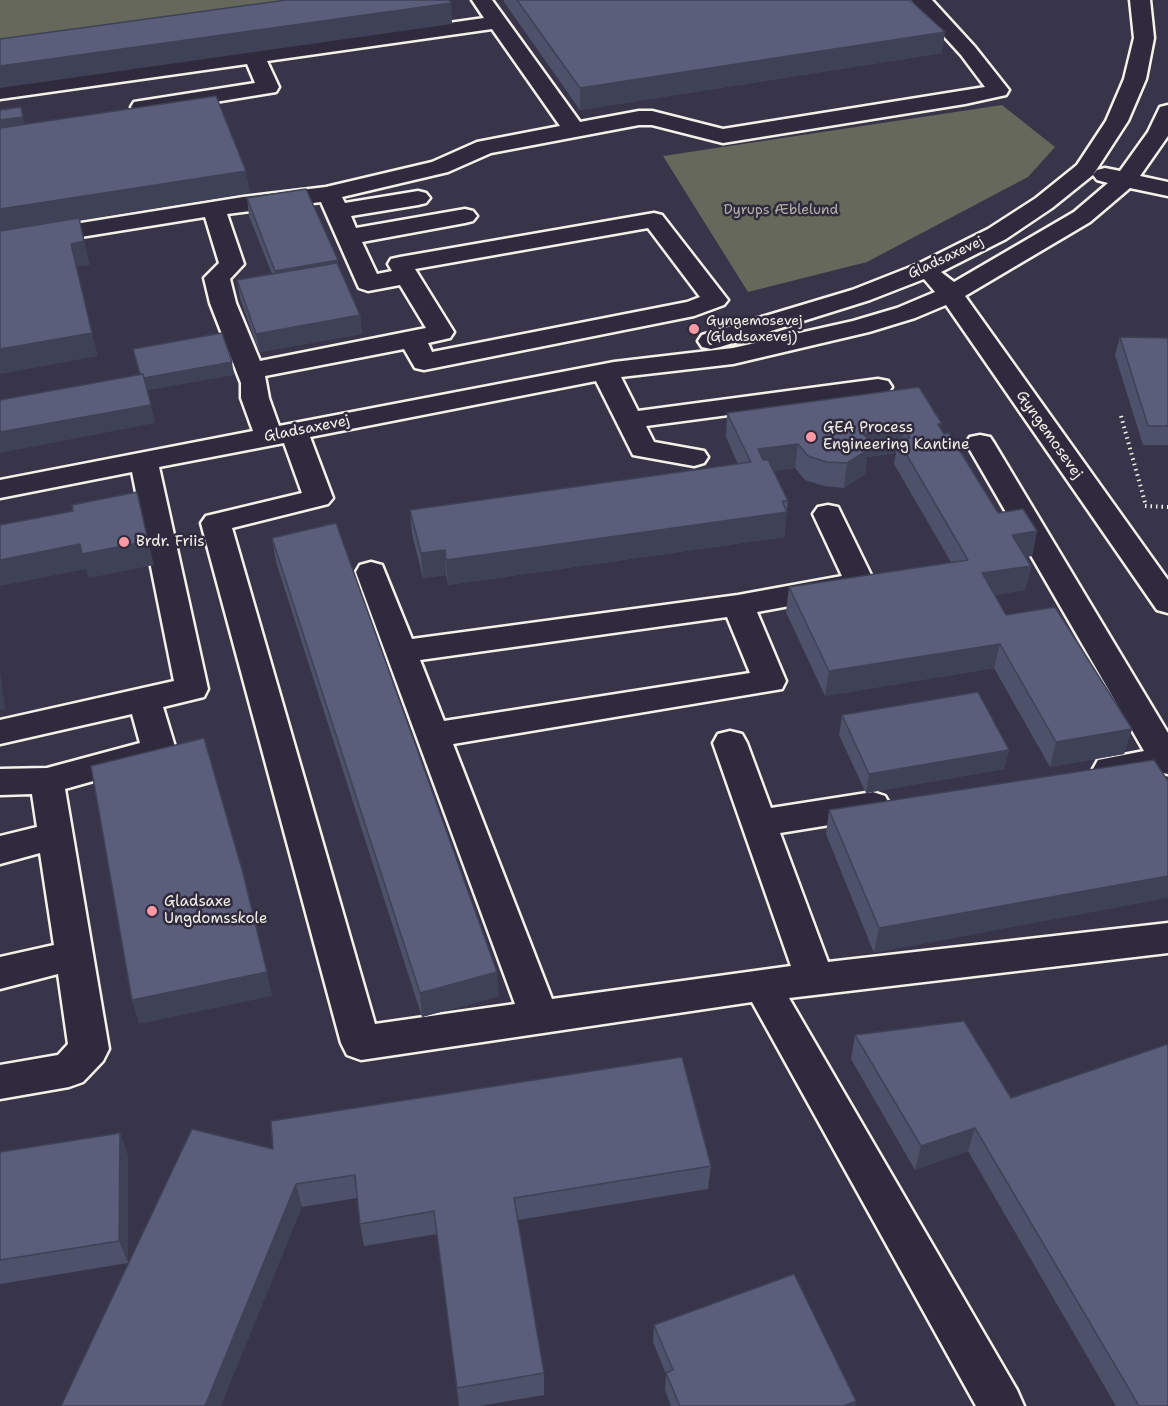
<!DOCTYPE html>
<html>
<head>
<meta charset="utf-8">
<style>
  body { margin:0 }
  canvas { display:block; background:#383449 }
</style>
</head>
<body>
<canvas width="1168" height="1406"></canvas>
<script>
const ctx = document.querySelector('canvas').getContext('2d');
ctx.lineJoin = 'round';
function paint(path, color) {
  ctx.fillStyle = color;
  ctx.fill(path, 'evenodd');
}
function poly(rows) {
  const path = new Path2D();
  for (const r of rows) {
    path.moveTo(r[0], r[1]);
    for (let i = 2; i < r.length; i += 2) path.lineTo(r[i], r[i + 1]);
  }
  return path;
}
function strokePath(path, color, width, dash) {
  ctx.strokeStyle = color;
  ctx.lineWidth = width;
  ctx.lineCap = dash ? 'butt' : 'round';
  ctx.setLineDash(dash || []);
  ctx.stroke(path);
}
function label(font, color, halo, rows, align = 'center') {
  ctx.font = font + ' "Shantell Sans",sans-serif';
  ctx.lineWidth = 5;
  ctx.setLineDash([]);
  ctx.textBaseline = 'middle';
  ctx.strokeStyle = halo;
  ctx.fillStyle = color;
  for (const [text, x, y, turn = 0] of rows) {
    ctx.save();
    ctx.translate(x, y);
    ctx.rotate((+turn || 0) * Math.PI / 180);
    ctx.textAlign = isNaN(turn) ? turn : align;
    if (halo) ctx.strokeText(text, 0, 0);
    ctx.fillText(text, 0, 0);
    ctx.restore();
  }
}
const green = poly([
  [0,0,297,0,0,43],
  [1002,105,1055,147,1028,177,867,262,748,292,663,156]
]);
const path = poly([
  [1121,416,1146,506],
  [1145,506,1168,507]
]);
const minor = poly([
  [472,0,492,0,580,122,639,111,652,111,723,129,985,87,961,55,911,0,932,0,975,47,1009,90,1006,95,965,104,723,143,652,125,639,125,491,153,448,172,342,197,345,203,418,191,426,193,430,198,426,203,418,205,351,216,356,228,465,209,473,211,477,216,473,221,465,223,362,242,377,274,392,271,388,264,391,259,400,257,654,213,662,215,728,300,724,305,694,316,424,370,415,368,404,349,265,376,269,398,279,426,614,362,733,348,853,321,897,308,935,292,924,279,870,300,720,347,711,349,702,347,698,341,702,335,852,290,918,264,988,229,1036,198,1077,165,1106,121,1124,79,1134,38,1130,0,1150,0,1154,38,1146,79,1128,121,1093,175,1052,208,1006,239,941,272,954,282,1074,212,1108,183,1097,180,1093,175,1097,170,1105,168,1120,171,1148,132,1160,107,1168,105,1168,136,1140,176,1168,182,1168,196,1130,188,1090,222,965,296,1168,580,1168,613,1157,610,946,305,915,318,869,332,733,364,621,377,638,411,878,379,888,381,892,387,888,393,878,395,646,426,654,442,704,451,708,457,704,463,694,466,633,455,596,381,310,437,333,498,328,504,232,528,375,1024,515,1004,356,572,360,565,371,562,382,565,412,639,738,595,842,576,813,514,818,507,828,505,838,507,875,583,871,590,860,593,757,612,786,681,782,689,453,744,552,999,791,966,713,743,718,734,730,731,742,734,747,743,771,808,873,792,885,796,890,805,885,814,873,818,780,833,828,962,1168,923,1168,953,789,998,1017,1390,1024,1406,976,1406,752,1002,361,1060,347,1055,341,1043,201,523,206,516,302,493,284,443,159,467,208,689,204,697,163,707,176,750,171,759,65,789,109,1049,103,1061,83,1082,69,1087,0,1099,0,1065,58,1055,68,1044,58,974,0,989,0,957,54,945,40,853,0,864,0,836,37,827,32,794,0,795,0,769,47,768,140,743,132,714,0,744,0,720,174,681,132,472,0,498,0,480,253,431,241,398,241,383,210,303,204,278,219,263,205,217,0,250,0,236,243,197,326,187,432,162,477,142,560,126,492,29,267,61,279,87,276,92,142,114,134,112,131,107,134,102,255,83,247,64,0,99,0,87,484,18,472,0],
  [321,202,359,288,368,291,400,285,426,328,260,361,236,303,230,279,244,264,227,214,321,202],
  [648,228,700,297,687,302,432,352,428,343,450,338,454,332,415,269,648,228],
  [727,617,750,673,444,721,420,660,727,617],
  [980,435,990,437,994,443,1168,733,1168,774,1163,773,1110,782,1098,778,1093,769,1098,760,1144,751,966,443,970,437,980,435]
]);
const wall = poly([
  [504,0,910,0,942,53,580,110,504,2],
  [247,198,339,266,360,315,362,334,259,352,240,298,237,280,272,274,249,216],
  [1120,337,1168,338,1168,445,1143,445,1115,355],
  [727,413,941,430,998,513,1037,531,1032,556,1026,557,1031,566,1025,590,994,595,1006,615,1132,729,1124,754,1050,767,994,668,825,696,786,612,789,587,951,562,894,464,896,453,867,457,865,474,844,488,824,486,805,480,795,468,774,471,788,501,784,537,448,585,446,575,423,578,412,534,410,510,738,464,726,437],
  [272,538,499,996,422,1017,276,562],
  [842,715,1009,750,1004,769,866,793,839,735],
  [1154,760,874,953,826,834,829,810],
  [964,1021,1168,1406,1116,1406,968,1151,915,1170,851,1059,855,1035],
  [120,1133,128,1156,128,1263,0,1284,0,1152],
  [273,1149,711,1166,708,1189,518,1220,544,1373,544,1395,479,1406,459,1406,437,1234,364,1246,360,1224,357,1198,302,1207],
  [654,1325,856,1401,855,1406,671,1406,665,1390,666,1374,653,1342]
]);
const shadedWall = poly([
  [451,3,452,24,0,88,0,66],
  [945,32,942,53,580,110,580,88],
  [21,107,26,129,0,133,0,120],
  [246,171,250,193,0,233,0,209],
  [84,241,90,265,76,267,71,244],
  [338,260,340,278,278,289,275,271],
  [360,315,362,334,259,352,256,334],
  [92,333,98,356,0,374,0,349],
  [232,362,234,375,144,391,141,378],
  [151,405,155,423,0,453,0,432],
  [904,428,902,446,898,440,896,453,867,457,865,474,844,488,847,463,863,434],
  [798,444,795,468,756,473,758,449],
  [787,512,784,537,448,585,446,560],
  [1037,531,1032,556,1006,560,1012,535],
  [148,541,154,565,89,578,86,569,0,586,0,560,80,544],
  [445,550,446,575,423,578,421,553],
  [1031,566,1025,590,976,598,982,573],
  [1000,644,994,668,825,696,829,671],
  [0,671,5,709,0,710],
  [1132,729,1124,754,1050,767,1056,742],
  [1009,750,1004,769,866,793,869,774],
  [1168,876,1168,898,874,953,879,928],
  [267,972,272,996,139,1024,132,1000],
  [497,972,499,996,422,1017,420,993],
  [975,1128,968,1151,915,1170,921,1146],
  [120,1133,128,1156,128,1263,119,1241],
  [296,1184,302,1207,221,1406,205,1406],
  [856,1401,855,1406,843,1406]
]);
const building = poly([
  [286,0,449,0,451,3,0,66,0,39,286,0],
  [517,0,910,0,945,32,580,88,517,0],
  [216,96,246,171,0,209,0,128,216,96],
  [21,107,23,117,0,120,0,110,21,107],
  [306,189,338,260,275,271,247,198,306,189],
  [79,218,84,241,71,244,92,333,0,349,0,231,79,218],
  [337,263,360,315,256,334,237,280,337,263],
  [222,333,232,362,144,378,143,374,140,374,133,349,222,333],
  [1120,337,1168,338,1168,426,1148,426,1120,337],
  [143,374,151,405,0,432,0,400,143,374],
  [919,387,942,424,938,424,944,434,949,433,998,513,1023,509,1037,531,1012,535,1031,566,982,573,1006,615,1055,607,1132,729,1056,742,1000,644,829,671,789,587,968,560,898,440,910,438,904,428,863,434,868,439,868,450,847,463,827,462,808,456,798,444,758,449,763,460,768,460,788,501,782,501,787,512,446,560,445,550,421,553,410,510,751,462,727,413,919,387],
  [137,492,148,541,82,554,80,544,0,560,0,525,73,511,72,505,137,492],
  [336,523,497,972,420,993,272,538,336,523],
  [978,692,1009,750,869,774,842,715,978,692],
  [204,738,243,873,267,972,132,1000,91,766,204,738],
  [1154,760,1168,781,1168,876,879,928,829,810,1154,760],
  [964,1021,1011,1098,1168,1044,1168,1406,1139,1406,975,1128,921,1146,855,1035,964,1021],
  [682,1057,711,1166,514,1198,544,1373,457,1388,434,1211,360,1224,355,1175,296,1184,205,1406,61,1406,192,1129,273,1149,271,1121,682,1057],
  [120,1133,119,1241,0,1260,0,1152,120,1133],
  [794,1274,856,1401,843,1406,680,1406,666,1373,673,1370,654,1325,794,1274]
]);
const markers = [
  [694,329,6,"#ff9aa2"],
  [811,437,6,"#ff9aa2"],
  [124,542,6,"#ff9aa2"],
  [152,911,6,"#ff9aa2"]
];
const farParknames = [
  ["Dyrups Æblelund",781,210]
];
const farStreetnames = [
  ["Gladsaxevej",946,258,-25]
];
const farPoinames = [
  ["Gyngemosevej",706,321],
  ["(Gladsaxevej)",706,337]
];
const poiNames = [
  ["GEA Process",823,428],
  ["Engineering Kantine",823,445],
  ["Brdr. Friis",136,542],
  ["Gladsaxe",164,902],
  ["Ungdomsskole",164,919]
];
const streetNames = [
  ["Gladsaxevej",307,429,-11],
  ["Gyngemosevej",1049,435,55]
];
paint(green, '#65685a');
strokePath(minor, '#f4f1e8', 5);
strokePath(path, '#f4f1e8', 4, [1.5, 4]);
paint(minor, '#2f2a3d');
paint(wall, '#4d516a');
paint(shadedWall, '#3f4256');
paint(building, '#5a5e7b');
strokePath(building, '#3f4256', 1.5);
for (const [x, y, r, color] of markers) {
  const dot = new Path2D();
  dot.arc(x, y, r, 0, 2 * Math.PI);
  ctx.fillStyle = color;
  ctx.fill(dot);
  strokePath(dot, '#2f2a3d', 2);
}
label('14px', '#b4b3a8', '#2f2a3d', farParknames);
label('14px', '#f4f1e8', '#2f2a3d', farStreetnames);
label('14px', '#f4f1e8', '#2f2a3d', farPoinames, 'left');
label('15px', '#f4f1e8', '#2f2a3d', poiNames, 'left');
label('15px', '#f4f1e8', '#2f2a3d', streetNames);
</script>
</body>
</html>
